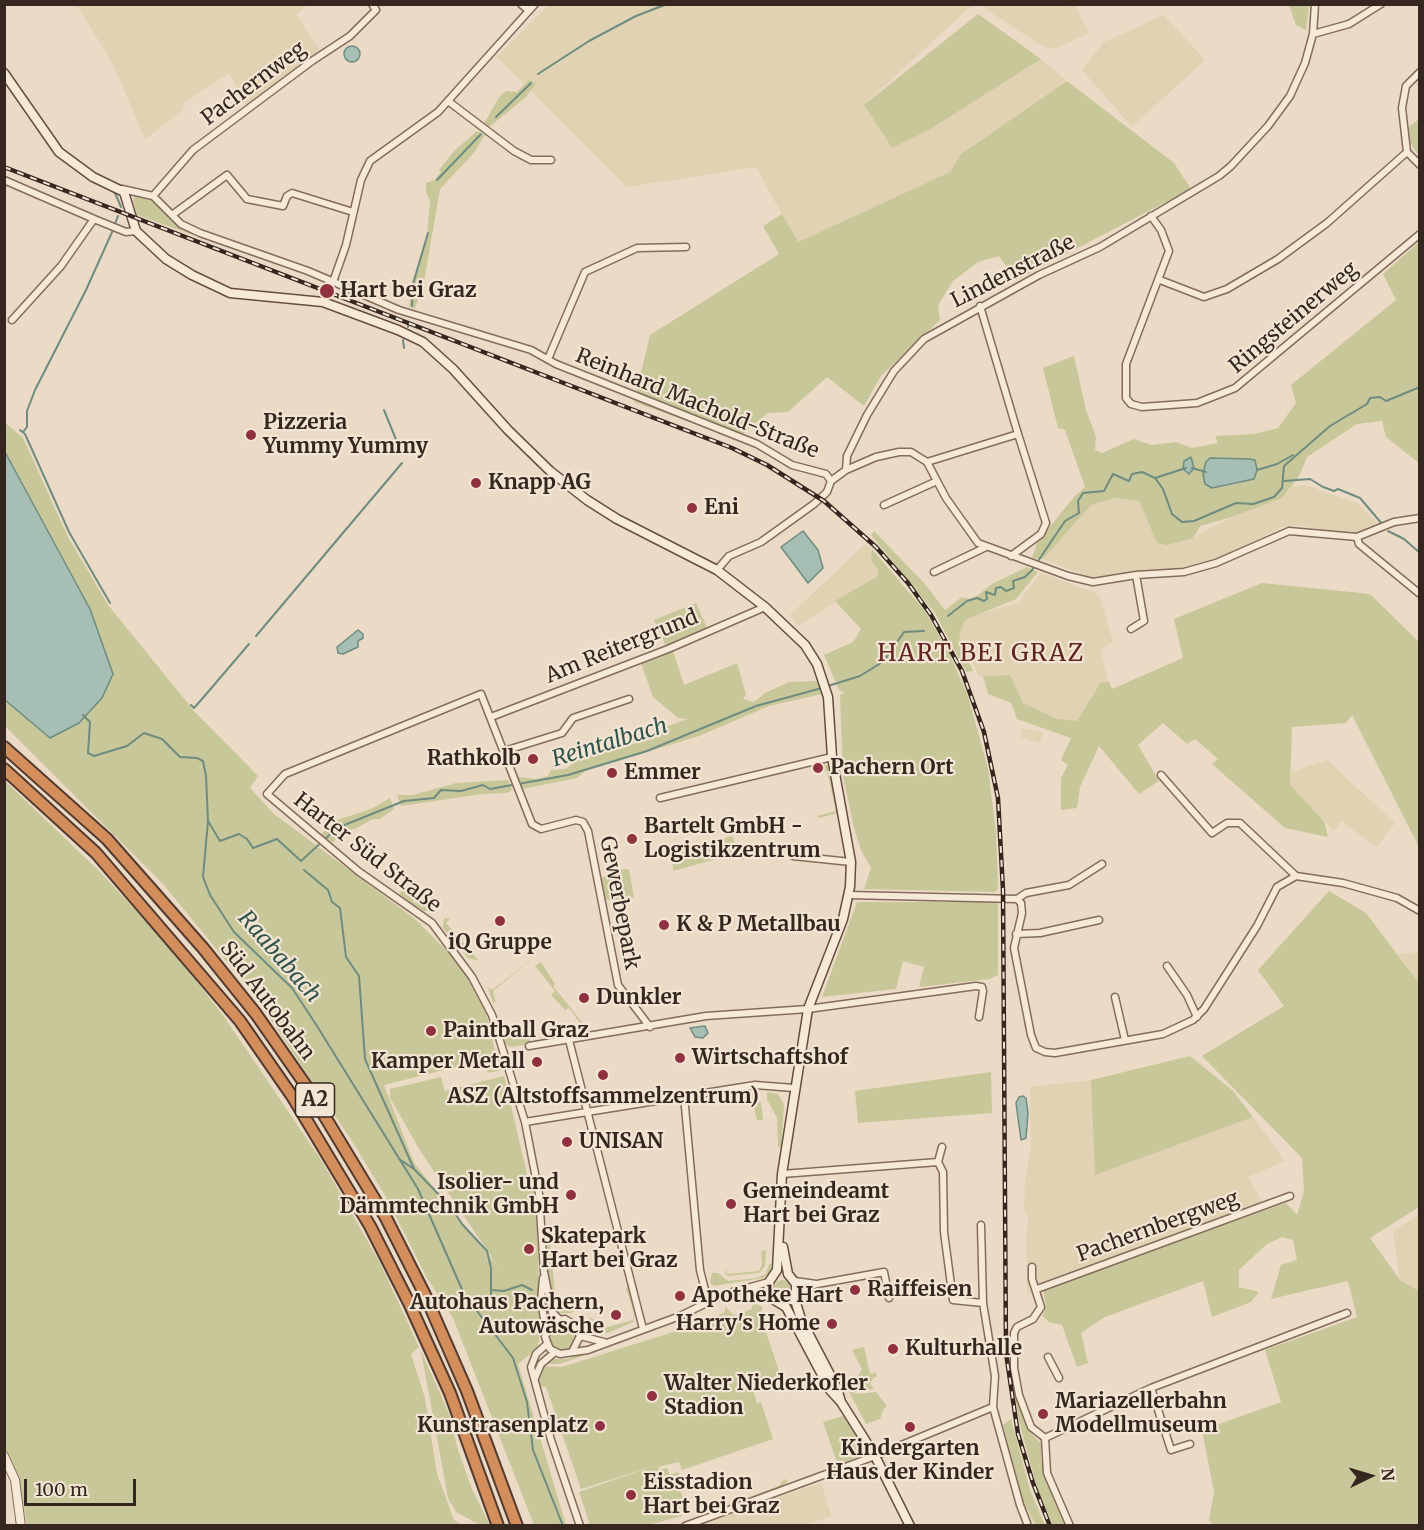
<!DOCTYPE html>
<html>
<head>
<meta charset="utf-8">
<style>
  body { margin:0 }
  #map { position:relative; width:1424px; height:1530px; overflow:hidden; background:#ebdac5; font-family:Merriweather,serif }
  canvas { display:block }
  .frame { position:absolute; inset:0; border:6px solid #35271f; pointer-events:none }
  .north { position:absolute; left:1340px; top:1446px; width:60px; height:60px; -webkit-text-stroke:4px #f3e5d4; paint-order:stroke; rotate:85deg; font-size:16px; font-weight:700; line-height:24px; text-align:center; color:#35271f }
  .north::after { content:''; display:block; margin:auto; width:21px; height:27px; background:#35271f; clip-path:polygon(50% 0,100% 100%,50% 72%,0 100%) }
  .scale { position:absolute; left:24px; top:1479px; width:112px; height:27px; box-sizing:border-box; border:3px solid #35271f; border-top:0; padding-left:8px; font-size:18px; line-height:21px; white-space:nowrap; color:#35271f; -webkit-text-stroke:4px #f3e5d4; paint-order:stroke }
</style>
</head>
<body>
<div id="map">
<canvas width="1424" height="1530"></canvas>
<div class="frame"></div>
<div class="north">N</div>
<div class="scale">100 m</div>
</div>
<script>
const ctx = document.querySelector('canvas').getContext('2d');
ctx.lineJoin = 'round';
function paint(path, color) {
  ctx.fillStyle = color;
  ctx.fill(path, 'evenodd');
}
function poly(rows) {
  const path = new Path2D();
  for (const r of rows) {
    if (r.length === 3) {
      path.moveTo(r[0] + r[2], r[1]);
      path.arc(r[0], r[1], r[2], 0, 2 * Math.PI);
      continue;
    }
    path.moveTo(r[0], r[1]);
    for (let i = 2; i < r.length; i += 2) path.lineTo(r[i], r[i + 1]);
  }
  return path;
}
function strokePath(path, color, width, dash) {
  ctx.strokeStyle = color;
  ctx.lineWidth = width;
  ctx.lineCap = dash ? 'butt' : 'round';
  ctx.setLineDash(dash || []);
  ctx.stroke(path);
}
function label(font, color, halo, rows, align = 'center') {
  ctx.font = font + ' Merriweather,serif';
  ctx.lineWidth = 4.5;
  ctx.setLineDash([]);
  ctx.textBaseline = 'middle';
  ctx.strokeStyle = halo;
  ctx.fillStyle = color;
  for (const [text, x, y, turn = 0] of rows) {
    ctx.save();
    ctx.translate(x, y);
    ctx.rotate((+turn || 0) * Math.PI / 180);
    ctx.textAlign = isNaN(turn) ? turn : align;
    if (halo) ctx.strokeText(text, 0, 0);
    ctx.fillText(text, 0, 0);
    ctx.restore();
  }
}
const farmland = poly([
  [77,5,308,5,296,14,320,51,246,105,229,73,184,102,182,111,145,139,114,66],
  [548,5,972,5,864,105,892,148,929,130,1041,59,1067,81,961,154,950,172,797,242,756,167,627,187,497,57],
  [986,5,1067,4,1069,7,1075,5,1089,33,1055,49,1042,46,984,8],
  [1164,15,1205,60,1132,127,1082,70,1104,42],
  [1306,485,1359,504,1379,525,1365,532,1353,534,1302,526,1281,527,1224,557,1189,568,1095,579,1043,559,1091,505,1115,498,1139,501,1157,543,1193,538,1232,517,1282,498,1291,486],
  [865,544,872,549,871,560,879,569,878,576,798,626,790,615],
  [1040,573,1099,594,1113,641,1100,651,1109,682,1101,682,1077,721,1057,719,1023,703,1010,675,979,676,959,635,965,619,1019,602],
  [1023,728,1043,733,1040,743,1021,737],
  [1327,760,1395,823,1377,847,1341,821,1334,831,1290,785,1291,772],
  [1419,952,1419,983,1398,954],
  [1091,1080,1095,1175,1253,1117,1285,1161,1248,1177,1262,1201,1084,1268,1086,1275,1027,1295,1026,1237,1029,1218,1024,1211,1025,1182,1031,1145,1030,1087],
  [1419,1214,1419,1291,1400,1280,1393,1232],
  [821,1483,831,1516,804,1525,695,1525]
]);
const green = poly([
  [1289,5,1309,5,1306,30,1296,25],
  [978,14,1041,59,929,130,892,148,864,105],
  [529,80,536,84,526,97,489,127,484,123,500,96,506,91,517,92],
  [1067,81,1174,163,1191,189,1016,280,999,256,978,262,953,281,938,305,940,320,881,376,864,406,827,377,788,412,768,413,737,439,634,402,650,335,779,254,763,226,782,214,798,242,950,172,961,154],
  [1419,119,1419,156,1410,142,1408,128],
  [477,131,485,135,473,154,440,189,424,282,415,309,409,307,411,286,427,235,430,201,426,192,426,183,434,180,441,172,439,170,454,151],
  [136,195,151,199,175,223,193,235,137,215,133,200],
  [1419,242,1419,463,1386,437,1382,421,1357,424,1307,457,1299,476,1282,498,1232,517,1200,526,1193,538,1167,545,1157,543,1139,501,1115,498,1091,505,1043,559,1032,558,1037,543,1073,498,1085,487,1065,430,1058,428,1043,368,1074,356,1086,410,1096,437,1095,450,1102,453,1134,439,1152,445,1176,442,1192,448,1218,443,1215,436,1254,434,1278,428,1296,403,1291,385,1396,300,1383,274],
  [1210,458,1226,459,1239,483,1222,487],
  [4,422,23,438,68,537,108,605,195,712,258,776,250,788,274,814,415,919,461,965,486,1011,495,1052,480,1061,384,1085,414,1163,499,1268,421,1152,390,1098,390,1089,441,1077,445,1091,504,1076,531,1191,534,1191,537,1229,540,1326,538,1348,518,1364,566,1525,534,1525,453,1318,427,1278,386,1197,352,1141,255,996,163,884,5,726],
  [874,531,924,583,945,610,962,597,970,599,977,596,992,584,1027,567,1038,572,1016,599,965,620,959,635,973,671,966,672,935,613,871,535],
  [872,549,925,611,948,651,967,693,988,768,996,833,998,888,995,892,864,889,871,868,861,850,854,828,843,776,840,695,845,693,839,690,824,655,853,642,861,629,835,601,878,576,878,569,871,560],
  [1262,583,1370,594,1419,642,1419,847,1352,715,1346,723,1292,727,1290,785,1324,821,1328,837,1285,828,1212,764,1218,759,1195,739,1187,744,1163,723,1138,745,1159,781,1139,794,1099,746,1080,787,1077,808,1061,810,1061,778,1068,765,1061,760,1071,738,1017,719,1011,703,988,694,983,676,1010,675,1023,703,1057,719,1077,721,1101,682,1109,682,1112,689,1183,658,1174,619],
  [696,603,707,628,666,646,654,620],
  [673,651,684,685,737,663,746,694,743,699,754,702,765,693,789,682,818,681,822,694,769,706,699,736,585,771,577,778,522,789,517,777,538,779,548,776,551,770,566,769,580,758,652,739,668,726,688,719,678,718,653,697,641,663],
  [822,763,828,766,838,813,819,818,817,816,836,811,827,771,815,773,812,769,813,766],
  [4,780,99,871,168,945,225,1018,321,1160,379,1261,419,1347,411,1354,425,1398,437,1474,454,1520,462,1525,27,1525,23,1500,4,1453],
  [508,780,512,790,507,793,482,794,401,806,397,795,413,795,456,783],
  [390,798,394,809,380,819,373,819,355,829,343,830,333,843,321,834,337,820,371,809],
  [732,836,737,848,750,850,743,860,727,856,673,871,672,852],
  [626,869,629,870,634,897,615,903,606,899,601,879,609,872],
  [403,889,413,897,414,903,430,902,430,896,433,897,437,900,437,909,424,911,416,906,399,894],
  [1329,891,1366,913,1419,983,1419,1207,1370,1238,1400,1280,1419,1291,1419,1525,1214,1526,1209,1520,1214,1492,1202,1430,1281,1402,1265,1350,1357,1317,1348,1281,1271,1299,1281,1265,1297,1260,1293,1240,1282,1237,1267,1244,1239,1270,1239,1287,1259,1292,1251,1302,1212,1317,1203,1281,1105,1317,1081,1333,1088,1363,1077,1367,1062,1325,1049,1322,1042,1316,1046,1306,1043,1289,1286,1203,1297,1215,1304,1191,1302,1158,1202,1056,1284,1006,1258,970],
  [857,902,998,902,998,975,990,979,919,987,924,967,903,961,896,989,822,997],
  [444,918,450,919,446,923,479,961,468,958,443,928],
  [533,958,493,991,496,1002,493,1003,488,987,492,990],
  [541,962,555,984,553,986,589,1031,594,1033,582,1034,580,1032,584,1028,569,1008,565,1010,551,995,555,991,535,966],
  [504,1022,513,1033,519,1029,523,1035,527,1034,531,1042,541,1042,511,1047,506,1044,501,1023],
  [1190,1056,1233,1091,1253,1117,1095,1175,1091,1080],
  [499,1057,502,1070,487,1073,489,1064],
  [991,1072,992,1113,858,1123,855,1091],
  [751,1092,761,1103,763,1120,757,1120,752,1100,745,1100,752,1097],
  [767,1092,778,1094,784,1105,781,1147,778,1147,777,1118,767,1099],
  [547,1239,550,1243,556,1300,561,1306,567,1308,575,1304,572,1299,575,1297,579,1306,572,1313,560,1313,553,1306,548,1285],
  [766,1250,765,1266,759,1273,728,1276,725,1274,726,1269,727,1274,759,1271,762,1265,761,1251],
  [772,1263,771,1271,763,1278,714,1286,710,1283,712,1273,718,1273,728,1281,757,1278,766,1274,769,1264],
  [782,1288,8],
  [628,1287,635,1314,633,1322,608,1333,589,1334,585,1325,590,1317,594,1320,587,1322,590,1332,633,1320,634,1313,626,1288],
  [757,1304,763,1308,760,1314,782,1380,753,1390,757,1403,761,1402,773,1439,682,1470,679,1462,658,1467,659,1470,667,1468,670,1475,678,1472,683,1489,680,1490,683,1498,677,1500,682,1516,644,1526,590,1525,579,1492,654,1466,581,1489,546,1387,540,1386,538,1380,541,1366,562,1367,673,1332,706,1316,709,1323,719,1320,718,1315,725,1312,725,1307,734,1315,752,1309,752,1305],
  [562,1336,14],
  [864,1347,870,1374,876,1373,877,1377,874,1377,870,1384,874,1389,861,1390,855,1382,862,1369,852,1350],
  [421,1351,450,1416,457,1447,472,1489,490,1525,480,1525,456,1512,448,1498],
  [578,1355,586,1355,559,1364,543,1364,551,1359,567,1359],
  [1010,1366,1018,1400,1031,1433,1041,1444,1041,1459,1047,1479,1067,1525,1053,1525,1038,1491,1019,1421],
  [848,1390,858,1394,876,1392,887,1406,884,1408,880,1419,866,1424],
  [843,1416,864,1448,860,1456,838,1465,823,1422],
  [1011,1419,1030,1490,1045,1525,1036,1525,1023,1502,1003,1425],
  [786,1479,788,1481,780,1488,702,1515,779,1486,782,1481]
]);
const water = poly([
  [352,54,8],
  [5,452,90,609,113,674,102,698,79,723,50,738,5,700,5,452],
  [1191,457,1194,468,1189,474,1183,469,1184,461,1191,457],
  [1210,458,1249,459,1255,460,1257,470,1254,479,1212,488,1205,484,1203,473,1206,462,1210,458],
  [803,531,818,550,823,568,808,583,781,547,803,531],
  [358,630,363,634,363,638,358,641,358,647,343,654,338,653,337,647,358,630],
  [705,1026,708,1033,703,1038,695,1037,690,1028,705,1026],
  [1023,1096,1026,1098,1028,1113,1026,1138,1021,1140,1016,1103,1019,1097,1023,1096]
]);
const stream = poly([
  [538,74,589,41,636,16,667,4],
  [496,117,531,83],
  [437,180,481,134],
  [115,193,121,207],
  [115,224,118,216],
  [412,306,413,284,428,233],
  [408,327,408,325],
  [403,340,404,348],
  [384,410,397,442],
  [20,430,25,434,69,532,110,603],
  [23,432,27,427,27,411,35,390,86,290,113,230],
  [1192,468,1206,472],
  [1257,470,1277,464,1293,455],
  [1155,478,1186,468],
  [1284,481,1310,479,1323,487,1334,491,1338,489,1360,498,1383,525],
  [1388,531,1404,539,1420,553],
  [948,616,967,601,977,598,984,601,987,599,986,592,995,595,996,588,1001,587,1006,591,1014,588,1013,581,1025,577,1032,570,1065,521,1079,513,1078,501,1083,493,1104,491,1113,474,1129,481,1132,474,1142,472,1155,478,1163,489,1172,514,1182,522,1194,521,1236,503,1253,504,1274,497,1282,488,1284,466,1330,426,1367,404,1370,398,1380,397,1386,401,1420,387],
  [256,636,402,463],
  [828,686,860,676,884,661,904,632,924,631],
  [191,705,194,708,202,699,249,644],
  [83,715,90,722,88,753,94,756,127,746,144,733,162,739,180,757,197,758,203,761,206,776,208,821,203,877,210,895,234,932,292,988,317,1026,418,1189,464,1294,513,1358,527,1402,533,1450,563,1526],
  [208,821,220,841,239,834,247,839,253,848,277,839,301,861,337,828,404,801,434,798,441,790,461,791,483,785,490,789,568,775,647,751,756,706,822,688],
  [304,870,328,890,332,902,340,908,346,957,359,976,365,1059,414,1169],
  [399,1159,414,1169,451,1207,462,1224,487,1251,491,1268,491,1290],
  [477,1310,491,1298,491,1290,504,1291,522,1285,532,1290]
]);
const minor = poly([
  [521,4,528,10],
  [1313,34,1349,24,1381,4],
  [448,101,514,151,531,160,551,160],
  [1407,152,1402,108,1406,86,1420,72],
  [1407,152,1420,165],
  [4,180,94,219],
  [122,189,153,196,181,224,200,233,308,271,399,310,531,350,556,364,757,444,792,465,826,474,831,481],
  [153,196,193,150,312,61,350,36,376,10,372,4],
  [172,215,227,175,247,199,283,206,287,196,292,193,353,212],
  [1151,216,1161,230,1169,251,1126,364,1126,398,1131,404,1142,407,1197,403,1235,388,1420,234],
  [1160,280,1204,297,1227,289,1278,259,1327,223,1407,152],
  [333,282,346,245,361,180,370,161,438,112,535,4],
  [12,320,61,266,94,219,126,232,136,231],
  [548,359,585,272,637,248,686,247],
  [927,462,1018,434,980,306],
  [846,470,847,456,867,415,894,371,924,339,1039,275,1100,247,1219,176,1231,166,1268,126,1290,96,1305,63,1313,34,1315,4],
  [884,505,937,481],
  [1357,537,1359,544,1420,594],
  [1011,556,1041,534,1046,523,1018,434],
  [717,570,729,556,761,542,814,504,827,492,831,481,846,470,876,457,899,452,911,452,927,462,946,498,978,543,1068,576,1093,582,1136,575,1184,572,1216,563,1289,531,1357,537,1394,522,1420,518],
  [934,572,986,547],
  [1131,629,1144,621,1136,575],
  [491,717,668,649,765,607],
  [504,751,562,733,573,718,629,699],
  [1161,775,1212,833,1227,823,1240,823,1296,876],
  [660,798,832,757],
  [793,856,851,862],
  [849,895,1017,899,1021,903,1022,913,1014,948,1031,1035,1036,1048,1045,1052,1055,1053,1163,1034,1193,1020,1204,1009,1257,926,1277,887,1296,876,1343,883,1397,898,1420,911],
  [1017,899,1026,893,1069,885,1102,864],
  [1016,934,1040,933,1099,920],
  [1167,966,1187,995,1197,1017],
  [1115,997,1125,1040],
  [569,1040,643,1329],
  [529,1046,706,1016,808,1009,976,986,982,987,983,991,979,1017],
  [684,1096,700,1270,708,1302],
  [525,1122,755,1085,794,1088],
  [938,1162,942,1147],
  [782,1174,938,1162,943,1172,944,1232,953,1300,983,1303],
  [1032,1267,1032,1279,1041,1307,1033,1319,1017,1327,1014,1333,1014,1368,1019,1395,1031,1427,1045,1438],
  [543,1278,541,1301,546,1330],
  [795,1281,816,1284],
  [750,1288,769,1294],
  [1037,1289,1290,1196],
  [796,1292,817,1284,884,1272,889,1298],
  [559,1319,552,1312,544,1272,539,1194,525,1122,492,1015,472,977,432,923,358,871,267,794,285,774,481,694,532,824,541,829,576,820,583,822,588,831,618,985,650,1027],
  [580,1336,604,1342],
  [547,1344,536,1354,531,1367,551,1440,580,1526],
  [573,1350,580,1336,575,1325,565,1319,551,1322,545,1337,550,1349,560,1354,588,1350,680,1316,725,1294,769,1282],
  [1048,1357,1059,1378],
  [535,1378,541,1364,555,1352],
  [1151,1388,1171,1450,1190,1444],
  [993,1407,1020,1505,1027,1523],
  [1045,1438,1151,1388,1347,1313],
  [1045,1438,1047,1473,1070,1526],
  [685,1526,875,1456,993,1407,995,1376,983,1303,981,1225]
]);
const tertiary = poly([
  [4,1456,15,1480,21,1526]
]);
const secondary = poly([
  [4,73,59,152,93,177,124,192,136,231,166,259,192,275,230,293,323,302,398,330,423,342,453,369,508,430,550,471,587,500,617,519,717,570,765,607,805,645,817,664,828,697,832,757,851,862,850,887,843,919,808,1009,782,1174,777,1270,769,1282,768,1290,771,1298,786,1307,830,1390,841,1402],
  [783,1247,788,1274,796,1284,796,1292,791,1300],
  [794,1297,801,1319,837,1388,841,1402,875,1456,910,1526]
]);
const motorway = poly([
  [4,747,107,839,203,948,256,1014,307,1087,386,1218,425,1295,467,1391,517,1526],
  [4,769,96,853,240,1021,292,1096,370,1226,409,1303,450,1393,498,1526]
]);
const rail = poly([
  [4,167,732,448,767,465,824,501,876,547,908,583,931,615,962,671,984,732,998,798,1003,890,1006,1353,1018,1434,1033,1483,1050,1526]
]);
const markers = [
  [327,291,8,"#8f313f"],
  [251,435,6,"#8f313f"],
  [476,483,6,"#8f313f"],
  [692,508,6,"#8f313f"],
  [533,759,6,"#8f313f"],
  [818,768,6,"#8f313f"],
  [612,773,6,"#8f313f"],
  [632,839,6,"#8f313f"],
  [500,921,6,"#8f313f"],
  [664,925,6,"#8f313f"],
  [584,998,6,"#8f313f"],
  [431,1031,6,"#8f313f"],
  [680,1058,6,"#8f313f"],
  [537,1062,6,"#8f313f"],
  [603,1075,6,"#8f313f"],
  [567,1142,6,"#8f313f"],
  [571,1195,6,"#8f313f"],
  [731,1204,6,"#8f313f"],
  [529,1249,6,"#8f313f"],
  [855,1290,6,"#8f313f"],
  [680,1296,6,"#8f313f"],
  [616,1315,6,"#8f313f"],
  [832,1324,6,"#8f313f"],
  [893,1349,6,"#8f313f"],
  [652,1396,6,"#8f313f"],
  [1043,1414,6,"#8f313f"],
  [600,1426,6,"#8f313f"],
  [910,1427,6,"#8f313f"],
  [631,1495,6,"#8f313f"]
];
const shields = [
  [315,1100,39]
];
const shieldNames = [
  ["A2",315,1100]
];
const streetNames = [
  ["Pachernweg",254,84,-37],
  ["Lindenstraße",1013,272,-27],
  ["Ringsteinerweg",1294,318,-40],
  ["Reinhard Machold-Straße",697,404,22],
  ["Am Reitergrund",622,647,-22],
  ["Harter Süd Straße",367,853,38],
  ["Gewerbepark",619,903,79],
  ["Süd Autobahn",267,1001,53],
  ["Pachernbergweg",1158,1227,-20]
];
const poiNames = [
  ["Hart bei Graz",340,291],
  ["Pizzeria",263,423],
  ["Yummy Yummy",263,447],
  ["Knapp AG",488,483],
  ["Eni",704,508],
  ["Rathkolb",521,759,"right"],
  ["Pachern Ort",830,768],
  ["Emmer",624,773],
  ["Bartelt GmbH -",644,827],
  ["Logistikzentrum",644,851],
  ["K & P Metallbau",676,925],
  ["iQ Gruppe",500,943,"center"],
  ["Dunkler",596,998],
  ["Paintball Graz",443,1031],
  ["Wirtschaftshof",692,1058],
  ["Kamper Metall",525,1062,"right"],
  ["ASZ (Altstoffsammelzentrum)",603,1097,"center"],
  ["UNISAN",579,1142],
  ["Isolier- und",559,1183,"right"],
  ["Dämmtechnik GmbH",559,1207,"right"],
  ["Gemeindeamt",743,1192],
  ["Hart bei Graz",743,1216],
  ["Skatepark",541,1237],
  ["Hart bei Graz",541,1261],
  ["Raiffeisen",867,1290],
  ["Apotheke Hart",692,1296],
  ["Autohaus Pachern,",604,1303,"right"],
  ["Autowäsche",604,1327,"right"],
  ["Harry's Home",820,1324,"right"],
  ["Kulturhalle",905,1349],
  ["Walter Niederkofler",664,1384],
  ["Stadion",664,1408],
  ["Mariazellerbahn",1055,1402],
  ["Modellmuseum",1055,1426],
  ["Kunstrasenplatz",588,1426,"right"],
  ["Kindergarten",910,1449,"center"],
  ["Haus der Kinder",910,1473,"center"],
  ["Eisstadion",643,1483],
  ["Hart bei Graz",643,1507]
];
const waterNames = [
  ["Reintalbach",610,743,-17],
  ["Raababach",279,957,49]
];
const quarterNames = [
  ["HART BEI GRAZ",981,654]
];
paint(farmland, '#e0d2b3');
paint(green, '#c8c799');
paint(water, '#a6beb4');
strokePath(water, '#6e8c80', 1.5);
strokePath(stream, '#6e8c80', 2);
strokePath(minor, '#846c5c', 9);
strokePath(tertiary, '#846c5c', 10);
strokePath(secondary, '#664d3f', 11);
strokePath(motorway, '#523b30', 14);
strokePath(minor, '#f6e9d7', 6);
strokePath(tertiary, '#f6e9d7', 8);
strokePath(secondary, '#f6e9d7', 8);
strokePath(motorway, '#d48e5c', 10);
strokePath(rail, '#35271f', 4.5);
strokePath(rail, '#f3e5d4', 2, [7]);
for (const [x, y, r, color] of markers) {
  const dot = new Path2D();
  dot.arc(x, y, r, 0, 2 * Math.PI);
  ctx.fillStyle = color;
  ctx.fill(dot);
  strokePath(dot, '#f3e5d4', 2);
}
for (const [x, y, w] of shields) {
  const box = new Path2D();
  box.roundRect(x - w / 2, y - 17, w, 34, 4.5);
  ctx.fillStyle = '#f3e5d4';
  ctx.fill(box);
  strokePath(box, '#35271f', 1.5);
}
label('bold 20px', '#35271f', null, shieldNames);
label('21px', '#35271f', '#f3e5d4', streetNames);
label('bold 21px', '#35271f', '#f3e5d4', poiNames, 'left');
label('italic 22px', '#2f544c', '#f3e5d4', waterNames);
ctx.letterSpacing = '1.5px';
label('24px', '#5f2622', '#f3e5d4', quarterNames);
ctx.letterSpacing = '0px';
</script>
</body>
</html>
